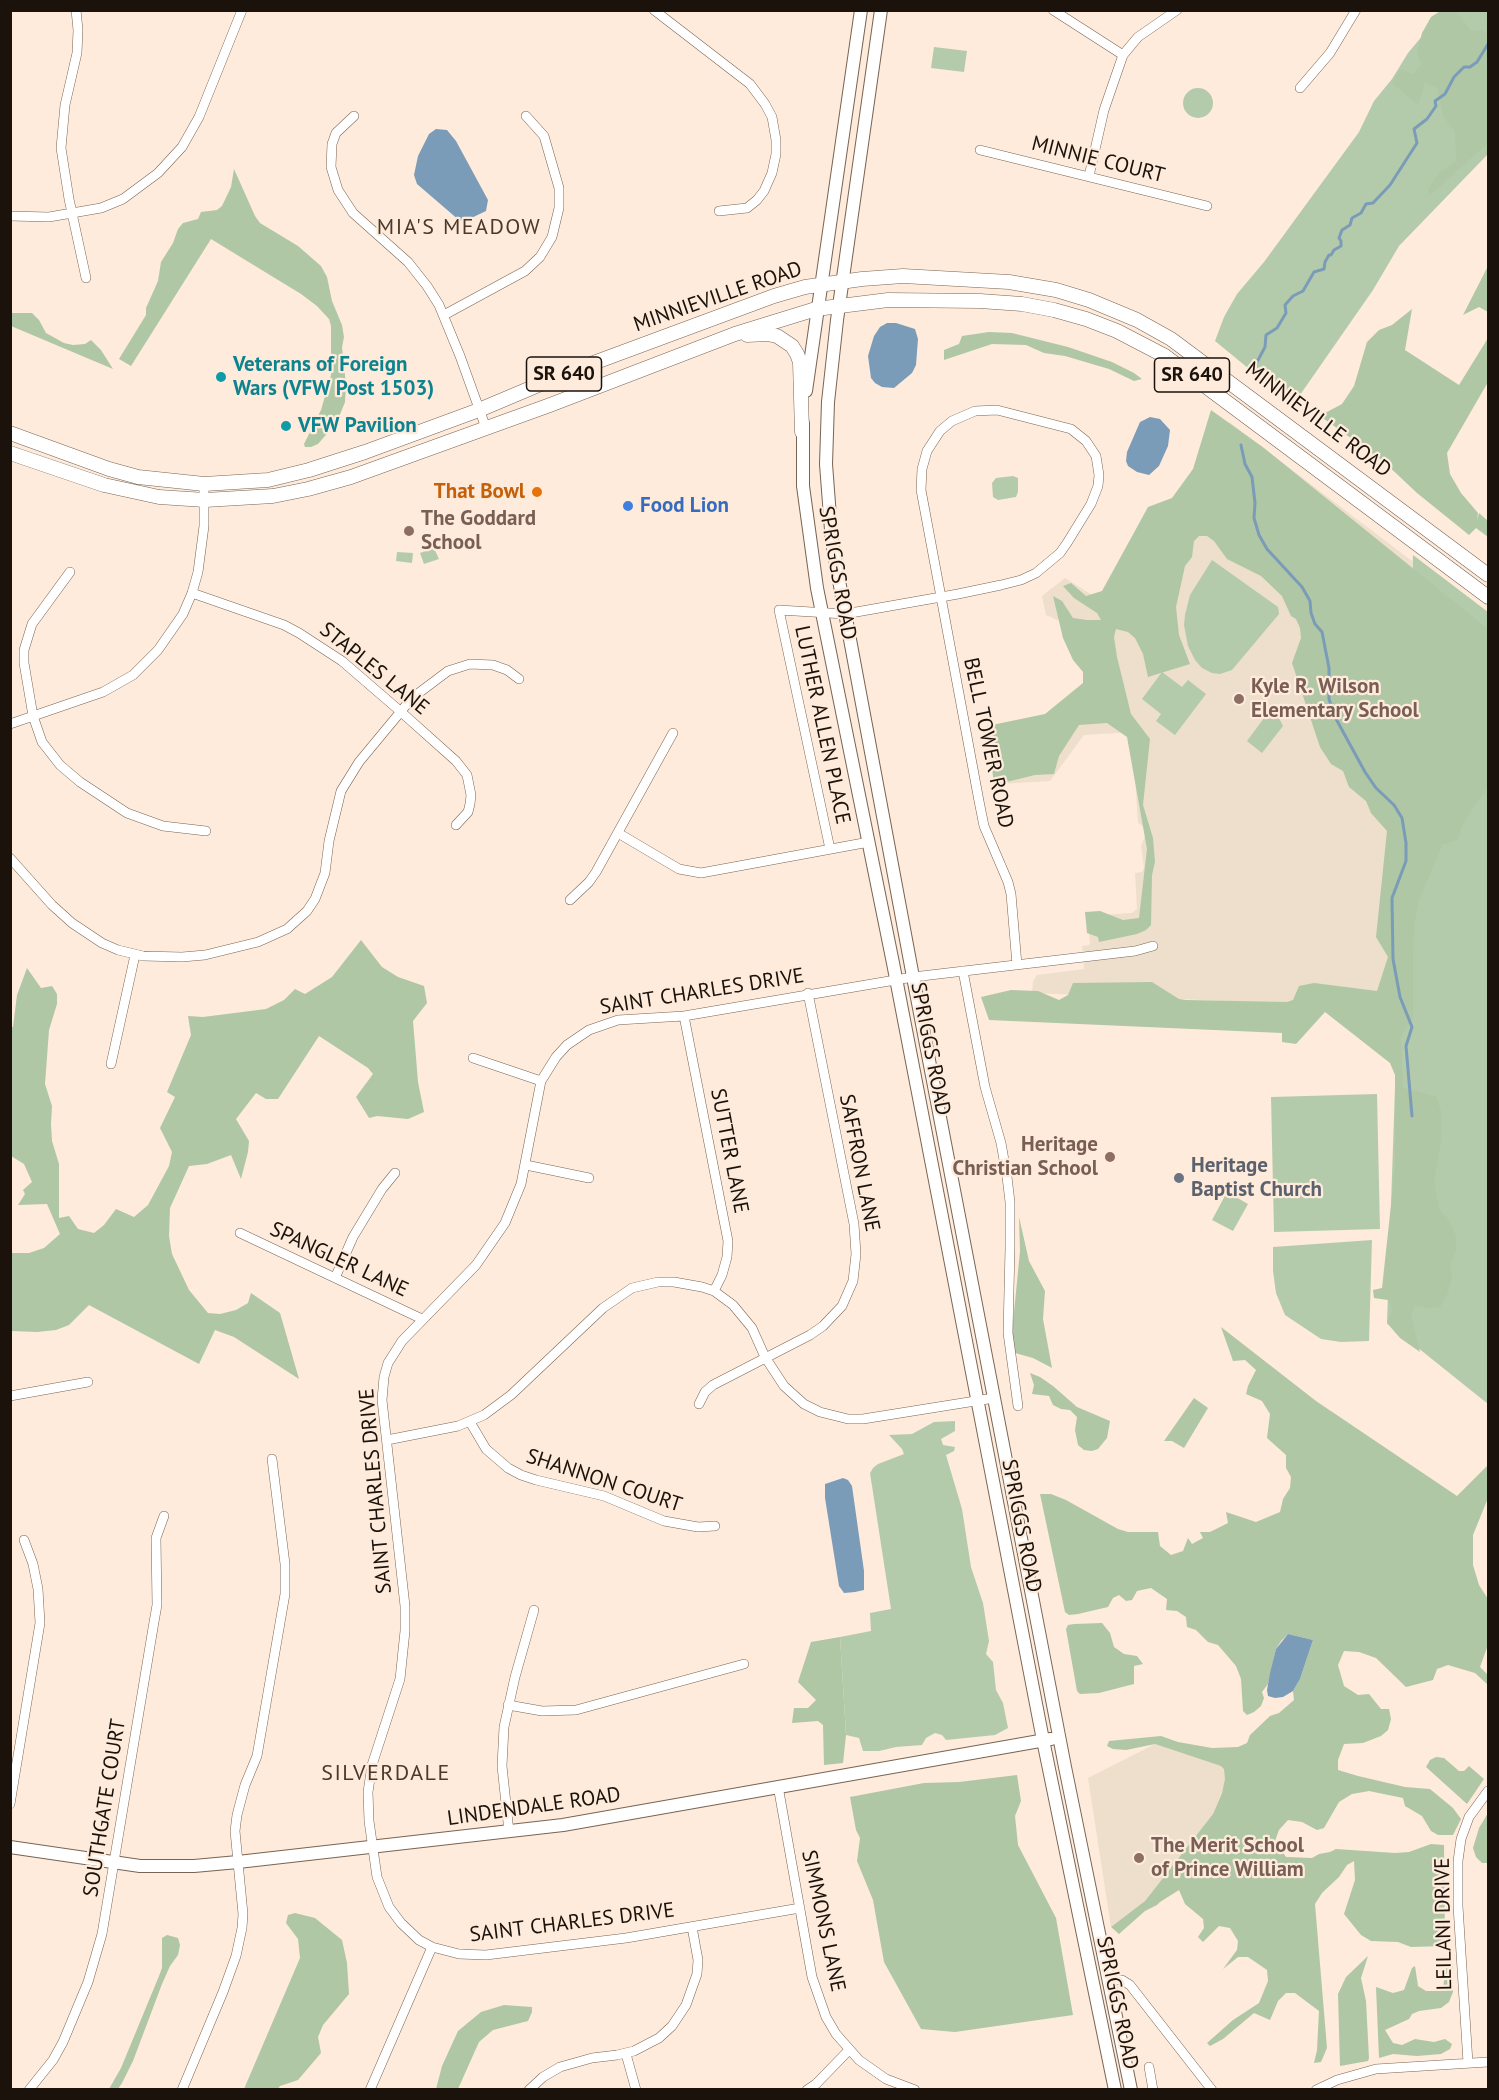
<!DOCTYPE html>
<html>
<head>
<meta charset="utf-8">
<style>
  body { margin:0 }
  #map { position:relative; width:1499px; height:2100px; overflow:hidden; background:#feebdb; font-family:"PT Sans",sans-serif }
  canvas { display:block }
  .frame { position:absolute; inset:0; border:12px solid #1a120b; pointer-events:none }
</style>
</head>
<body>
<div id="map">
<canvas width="1499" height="2100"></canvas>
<div class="frame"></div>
</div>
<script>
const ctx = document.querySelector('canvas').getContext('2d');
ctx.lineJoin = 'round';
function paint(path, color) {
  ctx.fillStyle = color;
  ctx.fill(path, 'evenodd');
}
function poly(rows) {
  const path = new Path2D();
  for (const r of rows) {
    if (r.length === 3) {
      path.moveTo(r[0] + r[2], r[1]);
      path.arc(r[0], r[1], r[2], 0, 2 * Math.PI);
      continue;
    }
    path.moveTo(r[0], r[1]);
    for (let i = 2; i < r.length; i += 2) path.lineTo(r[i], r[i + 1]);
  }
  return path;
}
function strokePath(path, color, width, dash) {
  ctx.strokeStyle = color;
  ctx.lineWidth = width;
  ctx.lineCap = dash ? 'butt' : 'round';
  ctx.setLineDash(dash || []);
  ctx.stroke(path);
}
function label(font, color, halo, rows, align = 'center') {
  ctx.font = font + ' "PT Sans",sans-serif';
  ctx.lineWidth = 4.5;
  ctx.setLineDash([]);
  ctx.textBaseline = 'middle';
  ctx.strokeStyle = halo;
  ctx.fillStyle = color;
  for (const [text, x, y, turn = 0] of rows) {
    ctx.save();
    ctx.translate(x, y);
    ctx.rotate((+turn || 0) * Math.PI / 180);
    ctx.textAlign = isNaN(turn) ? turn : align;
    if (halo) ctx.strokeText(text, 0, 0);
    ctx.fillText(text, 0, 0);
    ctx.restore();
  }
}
const education = poly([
  [1229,422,1412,561,1397,1008,1032,993,1033,981,1037,975,1084,969,1082,946,1089,945,1090,943,1087,916,1132,913,1137,909,1135,873,1142,872,1144,868,1141,846,1145,836,1144,827,1138,823,1132,732,1084,735,1050,781,998,784,984,730,1050,719,1091,680,1082,631,1046,615,1042,596,1065,578,1097,598,1111,595,1163,509,1198,466],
  [1155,1744,1231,1769,1213,1814,1145,1901,1111,1927,1088,1778]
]);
const green = poly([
  [1443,11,1488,11,1488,154,1399,246,1373,290,1293,405,1215,341,1224,317,1237,294,1264,262,1359,132,1374,101,1392,79,1408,53],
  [934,47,967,51,964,72,931,68],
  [1198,103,15],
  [1013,476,1018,478,1018,492,1016,497,998,500,993,497,992,483,996,478],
  [434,548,439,559,424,564,420,553],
  [397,552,413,553,412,563,396,561],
  [1413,555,1488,612,1488,1404,1387,1323],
  [1212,560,1278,607,1279,614,1232,670,1220,674,1212,673,1202,668,1195,660,1188,646,1184,625,1185,615,1190,595],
  [1162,672,1182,687,1188,680,1206,694,1175,735,1156,721,1161,714,1142,699],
  [1273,706,1283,726,1262,753,1247,741],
  [1377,1094,1380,1229,1274,1232,1271,1097],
  [1227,1192,1248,1204,1233,1231,1212,1220],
  [1372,1240,1369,1341,1341,1342,1321,1339,1285,1315,1276,1293,1273,1271,1273,1247],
  [955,1421,955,1431,941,1439,943,1445,955,1447,954,1451,946,1455,962,1509,971,1567,983,1603,989,1641,986,1654,993,1662,996,1690,1003,1703,1008,1728,995,1735,946,1740,942,1735,935,1733,926,1738,922,1745,896,1747,879,1751,863,1751,859,1738,846,1735,840,1637,871,1631,870,1613,891,1609,870,1473,873,1468,878,1464,904,1454,902,1449,889,1435,912,1434,934,1422]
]);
const forest = poly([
  [1442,10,1456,11,1471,31,1482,30,1488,35,1488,143,1429,196,1428,189,1439,173,1456,161,1455,132,1443,116,1437,88,1425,83,1418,105,1392,83,1401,69,1412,74,1421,65,1417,53,1422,33,1431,17],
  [234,169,255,216,260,223,298,246,321,266,327,277,332,301,342,325,344,337,342,347,346,385,345,402,337,422,318,444,311,447,305,447,304,444,321,410,331,375,331,326,329,319,317,306,301,294,211,239,131,366,119,359,146,315,146,308,158,281,161,262,173,243,178,229,183,223,198,219,201,212,217,210,222,206,231,187],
  [1488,266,1488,312,1479,307,1463,315],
  [1412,309,1405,350,1459,385,1488,338,1488,382,1447,453,1450,474,1461,493,1478,513,1477,520,1479,513,1488,521,1488,537,1476,528,1469,535,1417,493,1383,461,1313,411,1327,412,1342,404,1354,386,1367,342,1379,330,1392,325],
  [10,313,32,313,39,320,46,333,64,343,73,345,85,344,91,340,101,350,113,369,11,326],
  [989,332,1012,333,1068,347,1112,362,1134,373,1142,379,1134,381,1109,369,1065,356,1044,353,1026,345,992,344,944,360,944,350,959,344,962,336],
  [1211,410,1264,448,1488,629,1488,787,1463,823,1458,840,1442,845,1419,901,1415,921,1413,947,1413,1019,1401,1036,1403,1088,1436,1096,1442,1114,1441,1142,1434,1181,1439,1209,1449,1220,1456,1236,1456,1250,1450,1264,1452,1278,1447,1295,1440,1307,1429,1308,1415,1305,1411,1316,1420,1352,1400,1338,1387,1323,1393,1309,1388,1300,1374,1298,1373,1290,1382,1288,1395,1168,1395,1075,1390,1063,1325,1012,1296,1044,1282,1042,1282,1033,989,1020,981,997,1011,990,1038,991,1059,1000,1068,995,1073,983,1152,982,1179,999,1186,1000,1287,1002,1293,1000,1299,986,1314,983,1377,991,1388,957,1376,937,1387,831,1371,813,1366,801,1349,787,1343,771,1331,764,1320,747,1292,663,1301,638,1300,628,1296,619,1291,616,1282,596,1261,576,1227,559,1214,541,1207,536,1199,536,1194,541,1192,557,1185,566,1176,607,1179,635,1190,664,1148,677,1143,654,1135,638,1128,632,1116,629,1114,637,1117,657,1131,714,1150,739,1143,805,1153,838,1155,862,1152,875,1151,925,1146,930,1137,934,1099,942,1098,937,1087,933,1085,912,1100,911,1123,920,1139,918,1147,849,1127,737,1107,723,1079,725,1059,756,1054,774,1035,775,994,785,987,726,1045,714,1083,683,1083,672,1073,660,1063,638,1053,596,1062,601,1073,618,1087,620,1101,620,1097,613,1074,598,1063,586,1071,583,1086,596,1102,591,1148,507,1172,498,1193,469],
  [361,940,382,967,398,977,424,986,427,1003,413,1021,418,1082,424,1112,408,1119,377,1116,369,1118,356,1097,373,1074,368,1068,319,1036,278,1099,266,1099,256,1093,236,1119,249,1141,248,1152,241,1179,231,1155,207,1164,189,1166,170,1208,169,1236,172,1254,189,1290,208,1313,220,1314,236,1310,248,1303,251,1293,280,1313,299,1379,234,1337,215,1330,199,1364,89,1305,69,1325,56,1330,37,1332,11,1331,11,1253,29,1253,44,1248,60,1234,47,1204,18,1205,25,1194,23,1190,32,1182,24,1164,11,1156,11,1027,13,1027,17,995,27,968,41,988,52,986,57,994,57,1004,49,1030,45,1084,52,1106,51,1124,52,1141,59,1164,59,1218,69,1216,78,1229,94,1233,104,1225,116,1209,134,1217,148,1205,169,1166,172,1152,160,1128,175,1097,167,1092,191,1035,188,1016,203,1017,266,1009,284,1000,295,989,305,994,332,977],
  [1019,1217,1029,1261,1045,1291,1043,1319,1052,1368,1033,1358,1015,1353,1012,1333,1020,1251],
  [1221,1327,1316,1401,1457,1496,1488,1465,1488,1498,1473,1535,1473,1565,1479,1585,1488,1599,1488,1645,1480,1667,1488,1675,1488,1685,1475,1673,1448,1665,1437,1669,1433,1680,1406,1687,1376,1658,1359,1652,1344,1651,1338,1665,1344,1686,1358,1695,1369,1694,1381,1709,1389,1709,1391,1719,1388,1730,1381,1736,1363,1743,1344,1744,1338,1760,1338,1770,1358,1776,1405,1787,1430,1789,1453,1808,1461,1819,1453,1835,1438,1835,1431,1831,1422,1816,1405,1806,1403,1798,1369,1791,1352,1794,1339,1802,1324,1828,1317,1830,1302,1822,1288,1820,1279,1830,1275,1841,1286,1857,1312,1858,1319,1854,1330,1852,1336,1849,1395,1853,1409,1852,1431,1844,1444,1845,1445,1946,1411,1947,1398,1942,1371,1941,1361,1935,1344,1914,1355,1880,1354,1861,1347,1865,1339,1877,1322,1893,1315,1904,1327,2048,1321,2062,1314,2063,1317,2050,1319,2011,1295,1993,1286,1993,1278,2001,1270,2020,1254,2013,1223,2039,1210,2046,1207,2043,1233,2020,1259,2003,1268,1981,1267,1970,1248,1957,1238,1957,1223,1969,1237,1950,1238,1941,1230,1928,1219,1926,1203,1942,1198,1937,1204,1928,1203,1919,1185,1904,1179,1890,1160,1902,1157,1905,1145,1911,1119,1934,1111,1927,1145,1901,1213,1814,1222,1793,1225,1779,1224,1769,1221,1766,1155,1744,1126,1750,1113,1749,1107,1746,1109,1741,1161,1736,1178,1742,1212,1748,1238,1747,1247,1743,1250,1735,1270,1716,1279,1713,1294,1700,1293,1691,1300,1679,1313,1640,1288,1634,1281,1641,1276,1649,1268,1684,1262,1692,1264,1698,1261,1706,1254,1712,1247,1715,1243,1711,1241,1679,1236,1666,1218,1645,1208,1642,1196,1630,1187,1627,1186,1617,1177,1611,1166,1610,1167,1599,1151,1588,1137,1591,1132,1600,1126,1601,1119,1595,1113,1598,1108,1607,1078,1614,1069,1615,1065,1612,1040,1494,1051,1494,1066,1500,1118,1529,1128,1532,1158,1532,1160,1546,1171,1555,1183,1551,1188,1538,1192,1544,1203,1538,1200,1532,1210,1532,1228,1523,1226,1512,1256,1522,1280,1512,1283,1499,1290,1488,1291,1477,1286,1468,1286,1455,1267,1438,1270,1414,1262,1401,1246,1394,1248,1386,1256,1370,1245,1360,1233,1361],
  [1030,1373,1040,1377,1053,1386,1077,1407,1110,1421,1107,1438,1098,1449,1092,1451,1084,1450,1078,1445,1075,1430,1077,1417,1070,1410,1061,1409,1053,1405,1049,1396,1032,1394,1034,1385],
  [1194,1398,1208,1408,1184,1448,1172,1441,1164,1441],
  [1102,1623,1110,1633,1114,1647,1124,1654,1137,1656,1143,1664,1134,1666,1134,1684,1099,1693,1080,1694,1077,1691,1066,1629,1068,1625,1074,1624],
  [840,1637,846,1735,843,1763,824,1765,823,1725,818,1721,792,1723,794,1708,808,1708,816,1700,798,1682,811,1642],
  [1436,1757,1444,1758,1459,1771,1464,1771,1469,1766,1484,1779,1467,1804,1426,1767,1430,1760],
  [1017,1775,1021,1801,1015,1816,1018,1845,1056,1918,1073,2015,955,2032,921,2029,884,1962,873,1900,857,1861,860,1838,856,1830,850,1797,924,1783,959,1782],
  [1488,1813,1488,1863,1482,1863,1476,1857,1473,1848,1479,1828],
  [295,1913,315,1918,342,1940,347,1963,349,1994,323,2025,318,2037,321,2053,298,2080,280,2086,278,2089,244,2089,300,1958,298,1939,286,1923,288,1915],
  [167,1935,178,1938,180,1945,178,1955,170,1966,162,1984,133,2061,122,2083,118,2089,109,2089,121,2068,159,1976,162,1968,162,1938],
  [1368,1956,1361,1978,1366,2001,1369,2058,1368,2061,1340,2066,1338,1994,1346,1977],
  [1449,1963,1453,1964,1453,1992,1449,2002,1441,2008,1419,2011,1412,2014,1409,2019,1385,2030,1393,2043,1402,2045,1415,2039,1434,2042,1445,2039,1452,2044,1450,2049,1441,2054,1417,2056,1393,2054,1379,2058,1376,1987,1393,1993,1404,1990,1412,1968,1415,1966,1418,1986,1426,1991,1439,1991,1443,1988,1446,1967],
  [504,2005,532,2007,532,2012,528,2021,493,2030,479,2042,458,2089,436,2089,442,2066,458,2031,481,2012]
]);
const water = poly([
  [436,129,447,130,456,141,488,200,486,211,467,220,460,221,417,184,414,175,418,156,429,134],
  [887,323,896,323,915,329,918,339,916,365,912,373,894,388,882,387,875,383,871,378,868,356,874,336,880,327],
  [1150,417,1160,419,1170,430,1168,446,1159,466,1149,475,1137,472,1128,466,1126,461,1127,452,1140,422],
  [843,1478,848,1480,852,1486,864,1571,864,1590,855,1592,844,1593,839,1586,825,1498,825,1484],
  [1288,1634,1313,1640,1300,1679,1293,1691,1283,1697,1275,1698,1268,1696,1267,1690,1270,1673,1276,1649]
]);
const stream = poly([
  [1254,374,1257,362,1265,347,1266,335,1277,328,1286,313,1285,305,1293,296,1303,291,1314,272,1324,269,1325,262,1329,255,1331,255,1334,250,1341,246,1341,241,1339,238,1342,230,1350,225,1352,218,1361,213,1366,204,1373,203,1390,185,1417,143,1414,129,1427,119,1436,106,1435,101,1445,94,1454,77,1464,67,1470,67,1477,62,1488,44],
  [1241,445,1245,464,1252,477,1255,503,1254,518,1259,535,1267,549,1302,587,1310,601,1311,613,1315,624,1322,632,1329,668,1329,699,1335,717,1365,772,1376,788,1394,805,1402,818,1406,843,1406,861,1392,898,1393,959,1400,997,1412,1027,1406,1046,1412,1116]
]);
const street = poly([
  [76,10,78,30,77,53,65,105,61,148,69,199,86,278],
  [654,10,750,84,765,104,772,117,776,140,776,154,772,173,764,191,757,200,747,208,719,211],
  [1053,10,1123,55],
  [1300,88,1330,53,1356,10],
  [354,116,336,133,332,144,331,167,338,190,353,213,408,262,427,286,439,305,460,356,486,428],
  [980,150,1207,206],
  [1089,176,1104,110,1123,55,1138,37,1177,10],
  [10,216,49,217,101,208,123,199,158,173,182,147,199,117,242,10],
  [444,315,525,271,540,257,552,237,559,208,559,188,544,136,526,116],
  [70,572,32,624,24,650,24,663,33,716,42,742,60,765,80,782,127,813,163,826,206,831],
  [192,593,284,625,299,633,342,661,400,711,456,761,467,775,471,795,470,804,468,812,456,825],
  [10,724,103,692,133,675,158,650,183,614,192,593,198,572,204,526,204,484],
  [618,833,679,869,701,873,869,842],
  [830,849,779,610,845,614,941,597,958,594,1001,585,1021,580,1036,573,1060,553,1067,543,1091,504,1098,486,1099,475,1096,456,1086,441,1071,429,997,410,975,411,952,421,940,431,927,451,922,469,921,490,941,597,979,801,984,826,1008,882,1011,894,1017,965],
  [10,858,52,905,72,923,102,943,118,950,143,956,182,957,205,955,258,942,287,929,307,911,315,899,325,873,329,841,341,791,359,762,412,698,448,671,470,664,493,665,507,670,519,679],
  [570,900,589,882,596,872,673,733],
  [963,971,985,1087,1001,1143,1007,1177,1010,1202,1010,1248,1008,1333,1018,1406],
  [684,1016,728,1241,727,1257,722,1275,714,1291],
  [473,1058,541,1081],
  [111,1064,135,955],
  [526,1165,589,1178],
  [240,1233,422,1319],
  [335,1278,353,1237,382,1189,395,1173],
  [10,1396,88,1382],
  [699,1404,705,1392,713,1385,810,1335,823,1326,842,1306,853,1281,856,1254,854,1224,808,993],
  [470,1422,486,1449,508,1468,521,1475,536,1480,604,1496,664,1521,698,1527,715,1526],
  [387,1440,458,1426,484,1415,511,1395,603,1308,632,1288,658,1282,674,1282,702,1287,714,1291,733,1305,752,1328,765,1357,784,1386,804,1404,820,1412,848,1419,863,1419,994,1398],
  [508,1705,542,1711,576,1710,744,1664],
  [778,1786,812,1977,826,2017,836,2034,859,2060,886,2079,915,2090],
  [10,1804,40,1623,38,1589,33,1564,24,1540],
  [509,1832,502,1766,504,1727,515,1677,534,1610],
  [800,1908,626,1938,486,1955,459,1954,432,1947,419,1940,401,1923,389,1907,377,1877,369,1821,368,1792,372,1765,400,1679,405,1631,405,1606,382,1400,384,1377,388,1363,402,1341,476,1265,505,1223,521,1184,541,1081,556,1057,567,1045,589,1030,618,1020,684,1016,913,977,1135,951,1153,946],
  [1109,1980,1122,1980,1130,1985,1212,2090],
  [626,2054,636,2090],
  [1468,2063,1458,1906,1458,1861,1461,1839,1469,1817,1488,1791],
  [1149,2067,1153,2090],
  [29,2090,53,2060,63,2042,88,1982,102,1934,154,1622,157,1605,156,1538,164,1516],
  [182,2090,223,1992,236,1956,242,1928,243,1914,235,1831,237,1815,245,1785,257,1756,285,1594,285,1564,272,1459],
  [370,2090,432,1947],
  [529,2090,543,2077,560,2067,592,2058,617,2055,634,2051,659,2038,672,2026,686,2005,697,1974,698,1960,692,1927],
  [807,2090,816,2084,849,2050],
  [1316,2090,1337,2080,1376,2069,1488,2062]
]);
const secondary = poly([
  [881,10,837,320,828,402,826,464,832,543,913,977,1065,1767,1131,2090],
  [806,391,861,10],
  [803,423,803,486,817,588,893,963,1043,1740,1115,2090],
  [10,1847,140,1866,194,1866,238,1862,563,1825,1051,1739]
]);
const primary = poly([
  [747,335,767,334,777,336,792,346,797,354,800,362,802,432],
  [10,433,109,469,138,477,204,484,268,480,309,470,365,452,479,410,569,372,774,296,805,287,862,279,903,276,1009,282,1056,290,1089,300,1137,320,1171,339,1488,575],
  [10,453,104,485,159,497,205,500,273,496,308,489,351,477,550,405,735,334,816,309,888,300,980,301,1022,304,1054,310,1086,319,1117,331,1165,356,1488,597]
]);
const markers = [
  [221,377,6,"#0f9aa8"],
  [286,426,6,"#0f9aa8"],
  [537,492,6,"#e8710a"],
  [628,506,6,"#3f7fe0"],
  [409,531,6,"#8d6e63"],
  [1239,699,6,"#8d6e63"],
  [1110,1157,6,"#8d6e63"],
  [1179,1178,6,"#6b7280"],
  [1139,1858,6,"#8d6e63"]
];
const shields = [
  [564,374,75],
  [1192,375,75]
];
const shieldNames = [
  ["SR 640",564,374],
  ["SR 640",1192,375]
];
const streetNames = [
  ["MINNIE COURT",1098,160,14],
  ["MINNIEVILLE ROAD",718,297,-19],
  ["MINNIEVILLE ROAD",1318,420,37],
  ["SPRIGGS ROAD",837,573,80],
  ["STAPLES LANE",374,669,39],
  ["LUTHER ALLEN PLACE",822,725,78],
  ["BELL TOWER ROAD",988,743,78],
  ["SAINT CHARLES DRIVE",702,992,-9],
  ["SPRIGGS ROAD",930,1049,79],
  ["SUTTER LANE",729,1151,79],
  ["SAFFRON LANE",859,1163,79],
  ["SPANGLER LANE",339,1260,25],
  ["SHANNON COURT",604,1481,18],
  ["SAINT CHARLES DRIVE",376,1491,-95],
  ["SPRIGGS ROAD",1021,1526,79],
  ["LINDENDALE ROAD",534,1807,-8],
  ["SOUTHGATE COURT",105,1808,-81],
  ["SIMMONS LANE",823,1921,78],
  ["SAINT CHARLES DRIVE",572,1923,-7],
  ["LEILANI DRIVE",1444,1924,-91],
  ["SPRIGGS ROAD",1117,2003,78]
];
const cultureNames = [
  ["Veterans of Foreign",233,365],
  ["Wars (VFW Post 1503)",233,389],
  ["VFW Pavilion",298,426]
];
const foodNames = [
  ["That Bowl",525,492]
];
const shopNames = [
  ["Food Lion",640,506]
];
const educationNames = [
  ["The Goddard",421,519],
  ["School",421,543],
  ["Kyle R. Wilson",1251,687],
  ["Elementary School",1251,711],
  ["Heritage",1098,1145,"right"],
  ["Christian School",1098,1169,"right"],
  ["The Merit School",1151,1846],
  ["of Prince William",1151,1870]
];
const worshipNames = [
  ["Heritage",1191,1166],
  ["Baptist Church",1191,1190]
];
const neighbourhoodNames = [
  ["MIA'S MEADOW",459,228],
  ["SILVERDALE",386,1774]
];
paint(education, '#eddfcb');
paint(green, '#b4cbab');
paint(forest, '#afc7a4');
paint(water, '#7b9cb8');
strokePath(stream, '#7b9cb8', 3);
strokePath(street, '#796453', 10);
strokePath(secondary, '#796453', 14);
strokePath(primary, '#796453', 15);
strokePath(street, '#fff', 9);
strokePath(secondary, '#fff', 12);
strokePath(primary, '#fff', 14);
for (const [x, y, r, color] of markers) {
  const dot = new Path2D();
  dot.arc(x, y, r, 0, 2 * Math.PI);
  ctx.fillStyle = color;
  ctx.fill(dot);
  strokePath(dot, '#feebdb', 2);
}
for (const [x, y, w] of shields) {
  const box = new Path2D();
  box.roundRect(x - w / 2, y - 17, w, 34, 4.5);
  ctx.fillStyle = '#feebdb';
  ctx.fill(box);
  strokePath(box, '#1a120b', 1.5);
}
label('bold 20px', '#1a120b', null, shieldNames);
label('21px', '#1a120b', '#feebdb', streetNames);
label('bold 21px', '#0d838f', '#feebdb', cultureNames, 'left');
label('bold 21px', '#c56008', '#feebdb', foodNames, 'right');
label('bold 21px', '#366cbe', '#feebdb', shopNames, 'left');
label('bold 21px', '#785e54', '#feebdb', educationNames, 'left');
label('bold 21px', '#5b616d', '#feebdb', worshipNames, 'left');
ctx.letterSpacing = '1.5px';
label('22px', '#4c3929', '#feebdb', neighbourhoodNames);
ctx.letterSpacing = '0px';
</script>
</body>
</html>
